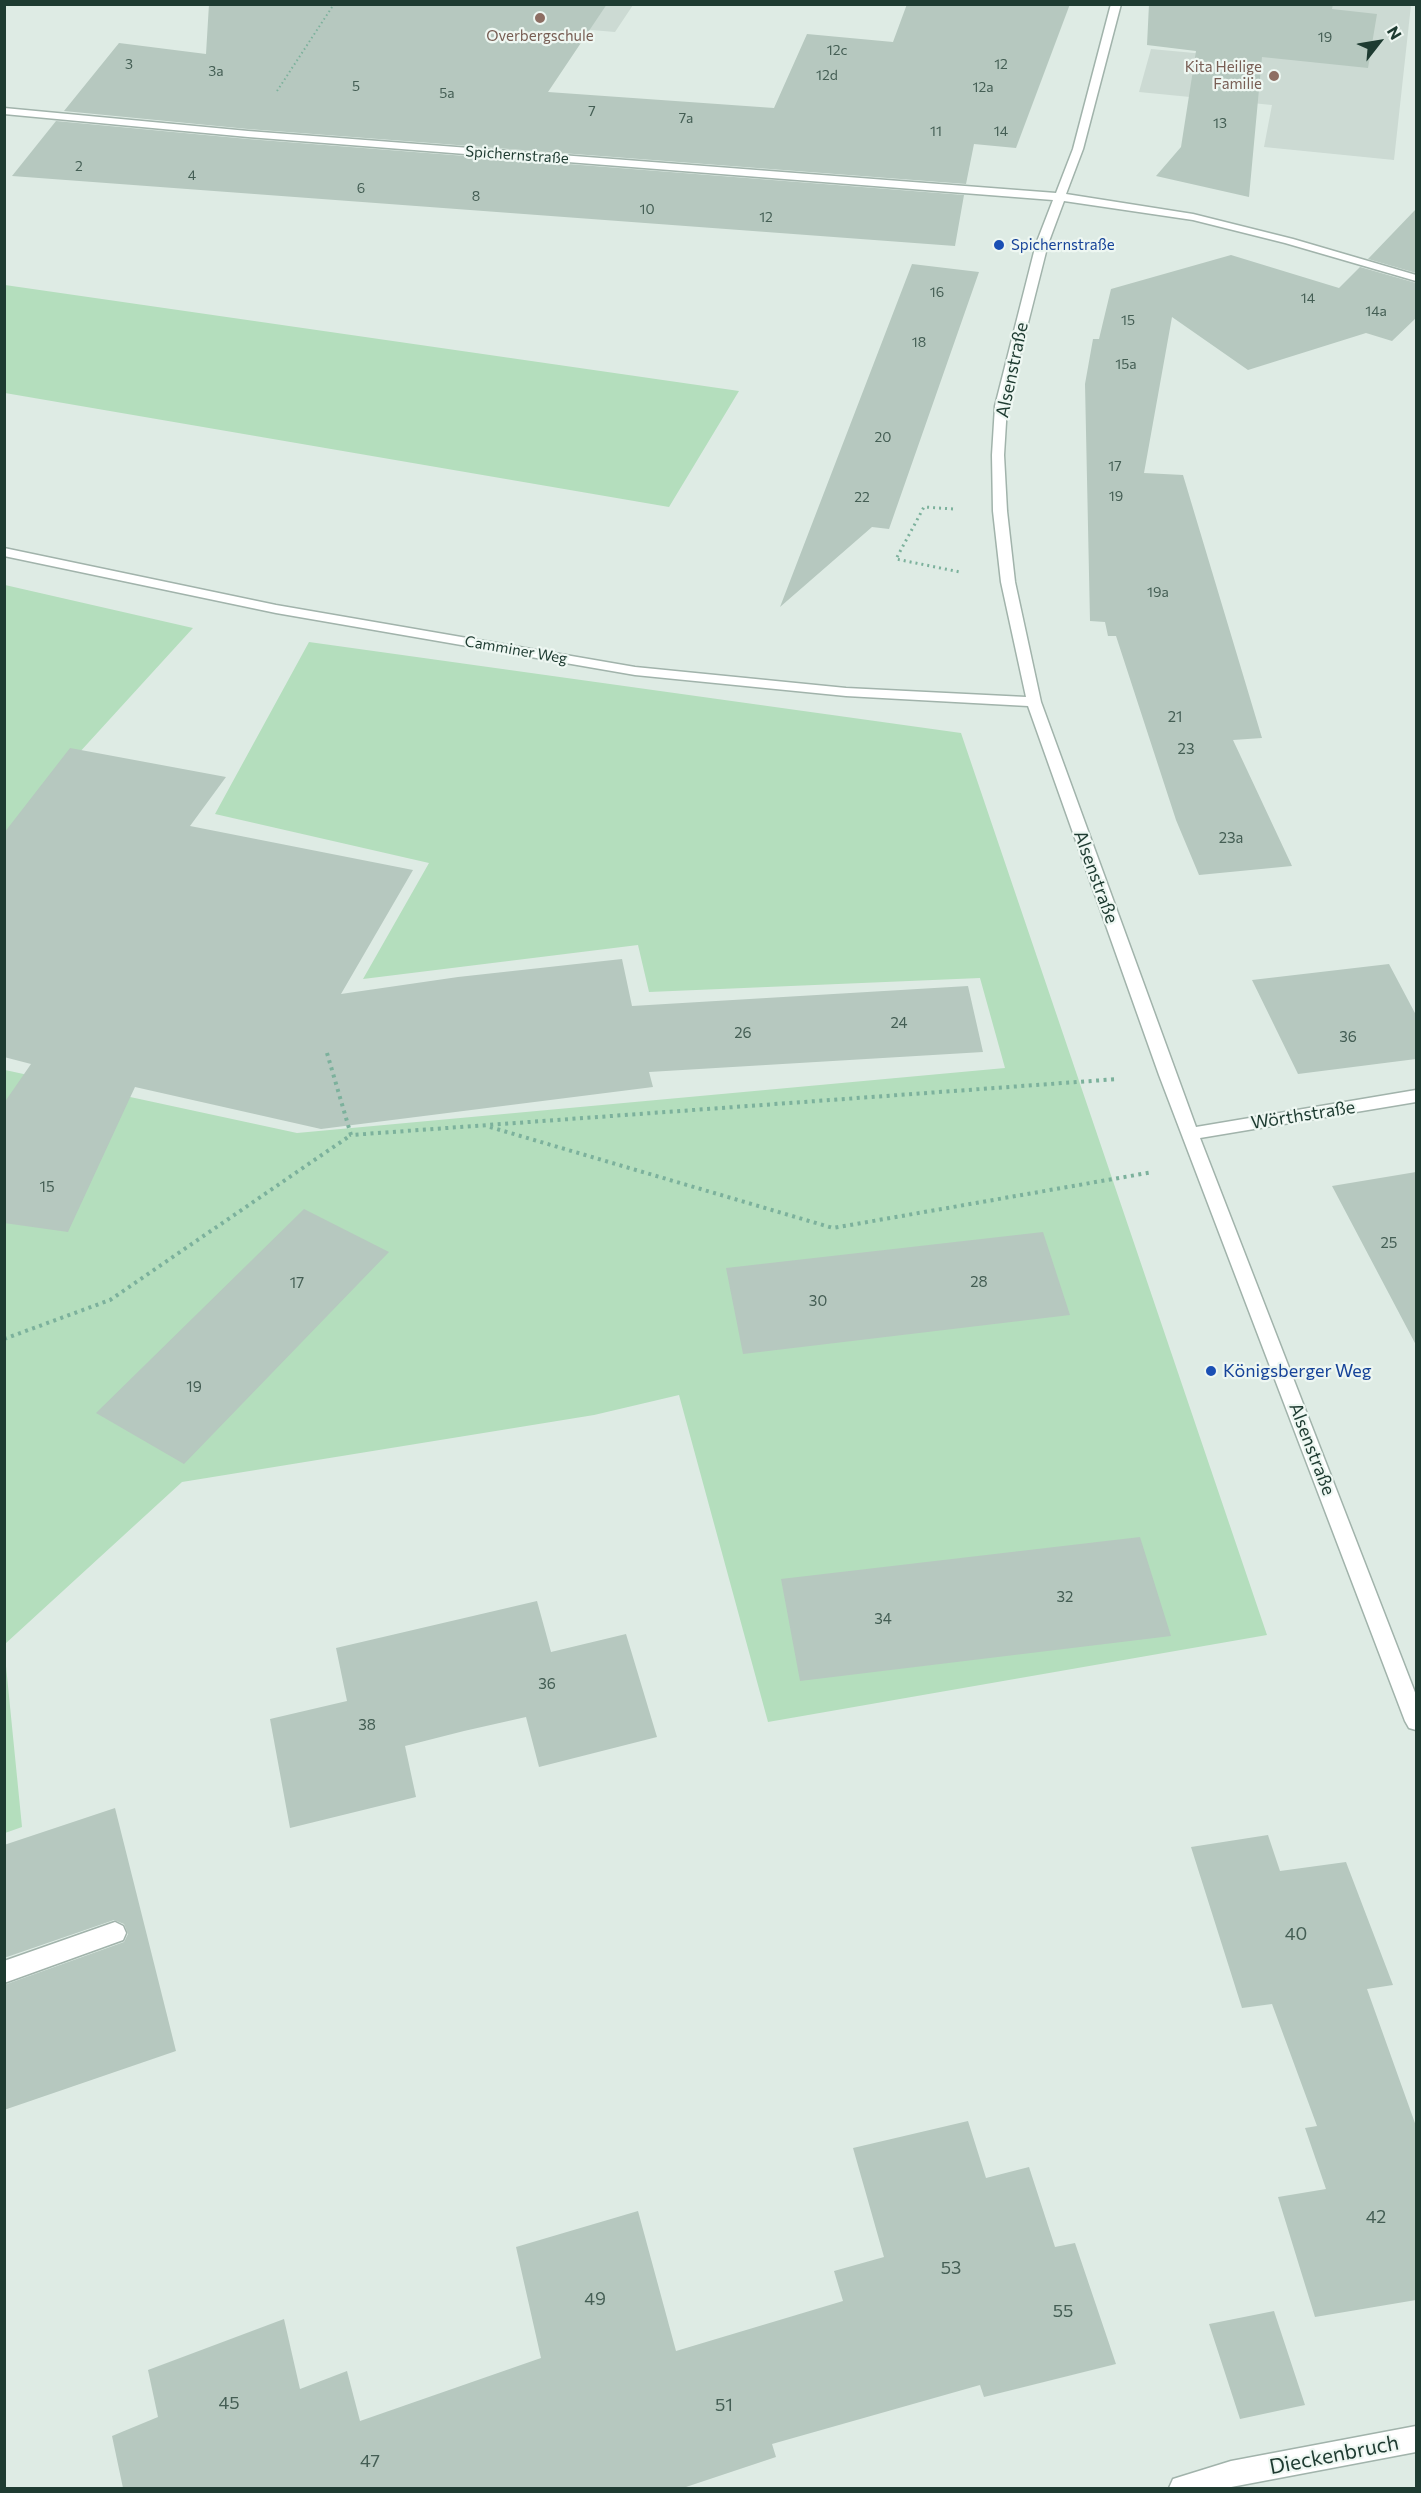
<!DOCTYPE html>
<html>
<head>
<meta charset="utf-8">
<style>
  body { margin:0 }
  #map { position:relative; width:1421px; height:2493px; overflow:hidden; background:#deebe4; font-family:Commissioner,sans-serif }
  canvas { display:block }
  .frame { position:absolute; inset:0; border:6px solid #1e3b31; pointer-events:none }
  .north { position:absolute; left:1349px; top:12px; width:60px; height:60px; -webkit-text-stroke:4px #eef7f2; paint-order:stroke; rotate:59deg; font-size:16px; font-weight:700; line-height:24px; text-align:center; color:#1e3b31 }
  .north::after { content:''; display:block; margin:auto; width:21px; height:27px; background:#1e3b31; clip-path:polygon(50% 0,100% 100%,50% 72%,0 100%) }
</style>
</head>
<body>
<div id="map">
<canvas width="1421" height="2493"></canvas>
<div class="frame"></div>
<div class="north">N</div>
</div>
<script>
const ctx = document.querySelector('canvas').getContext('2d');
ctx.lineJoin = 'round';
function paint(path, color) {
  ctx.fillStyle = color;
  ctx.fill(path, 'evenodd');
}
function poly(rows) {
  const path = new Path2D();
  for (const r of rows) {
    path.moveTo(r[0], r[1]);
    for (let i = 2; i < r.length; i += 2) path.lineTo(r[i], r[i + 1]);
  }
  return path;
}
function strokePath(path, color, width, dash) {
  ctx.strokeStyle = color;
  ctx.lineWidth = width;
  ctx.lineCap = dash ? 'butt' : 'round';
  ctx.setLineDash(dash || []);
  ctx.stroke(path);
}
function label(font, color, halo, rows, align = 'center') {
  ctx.font = font + ' Commissioner,sans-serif';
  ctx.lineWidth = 4.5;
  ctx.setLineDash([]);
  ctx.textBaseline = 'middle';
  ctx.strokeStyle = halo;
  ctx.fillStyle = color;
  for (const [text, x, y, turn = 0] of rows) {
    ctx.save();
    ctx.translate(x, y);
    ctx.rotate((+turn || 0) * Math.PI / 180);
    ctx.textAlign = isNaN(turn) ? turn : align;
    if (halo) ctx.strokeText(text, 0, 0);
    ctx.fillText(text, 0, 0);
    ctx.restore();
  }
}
const built = poly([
  [298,5,633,5,615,32],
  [1270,5,1411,5,1394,160,1264,147,1272,105,1139,92,1151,49,1259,59]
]);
const green = poly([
  [5,285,739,391,669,507,5,393],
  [5,585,193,628,5,834],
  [309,642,961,733,1267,1635,768,1722,679,1395,594,1415,182,1482,5,1644,5,1070,297,1133,1005,1068,980,978,649,992,638,945,363,979,429,863,215,814],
  [4,1646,22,1827,5,1833,4,1833]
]);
const building = poly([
  [209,4,607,4,548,92,774,108,807,34,893,42,907,4,1070,4,1016,148,974,144,966,184,248,129,64,111,119,43,206,54],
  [1149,4,1333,4,1332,9,1377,14,1368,68,1262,57,1249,197,1156,176,1181,147,1196,51,1147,45],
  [56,121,248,139,964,195,955,246,12,176],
  [1416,209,1416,273,1368,259],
  [1231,255,1339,288,1360,267,1416,283,1416,318,1392,341,1366,333,1248,370,1172,317,1144,473,1183,475,1262,738,1233,740,1292,866,1199,875,1176,820,1116,636,1108,636,1105,622,1090,621,1085,384,1093,339,1099,339,1111,289],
  [912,264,979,272,889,529,872,527,780,607],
  [70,748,226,777,190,826,413,870,341,994,458,977,622,959,632,1006,968,986,983,1052,649,1072,653,1087,321,1129,135,1087,68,1232,4,1223,4,1103,31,1064,4,1057,4,833],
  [1389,964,1416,1015,1416,1059,1298,1074,1252,980],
  [1416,1172,1416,1345,1332,1186],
  [304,1209,389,1252,184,1464,96,1413],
  [1043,1232,1070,1315,743,1354,726,1268],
  [1140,1537,1171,1636,800,1681,781,1579],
  [537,1601,551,1652,626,1634,657,1737,539,1767,526,1717,464,1731,405,1746,416,1797,290,1828,270,1719,347,1701,336,1648],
  [115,1808,176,2051,4,2110,4,1985,124,1942,128,1934,124,1924,114,1920,4,1958,4,1845],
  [1268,1835,1280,1871,1346,1862,1393,1985,1367,1989,1416,2126,1416,2300,1315,2317,1278,2197,1326,2189,1305,2128,1317,2126,1272,2004,1242,2008,1191,1847],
  [968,2121,986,2178,1029,2167,1055,2247,1075,2243,1116,2364,984,2397,980,2385,772,2444,776,2457,683,2488,123,2488,112,2436,158,2417,148,2370,284,2319,300,2389,347,2371,360,2421,541,2358,516,2247,638,2211,676,2351,843,2301,834,2271,884,2257,853,2148],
  [1274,2311,1305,2405,1240,2419,1209,2324]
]);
const pathFar2 = poly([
  [277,91,334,4]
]);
const pathFar1 = poly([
  [953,509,924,507,896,559,960,572]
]);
const path = poly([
  [327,1053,351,1135,1118,1079],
  [490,1127,833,1228,1153,1172],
  [4,1339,110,1300,351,1135]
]);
const minor = poly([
  [1111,4,1121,4,1083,149,1066,194,1193,214,1293,239,1416,275,1416,281,1285,243,1193,220,1064,201,1048,244,1007,406,1004,455,1007,511,1015,582,1041,702,1196,1127,1416,1090,1416,1102,1200,1138,1416,1695,1416,1730,1409,1728,1405,1721,1159,1075,1028,706,846,696,635,675,276,613,4,556,4,548,276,605,635,667,846,688,1026,697,1001,582,993,511,992,455,995,406,1036,244,1053,200,248,137,4,114,4,108,248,131,1056,193,1073,149,1111,4],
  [115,1922,123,1926,126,1933,123,1940,4,1983,4,1961,115,1922],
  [1416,2426,1416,2452,1226,2488,1169,2488,1173,2479,1231,2461,1416,2426]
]);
const markers = [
  [540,18,6,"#8d6e63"],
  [1274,76,6,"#8d6e63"],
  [999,245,6,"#1a4fb4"],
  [1211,1371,6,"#1a4fb4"]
];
const farNumbernames = [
  ["19",1325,37],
  ["12c",837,50],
  ["3",129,64],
  ["12",1001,64],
  ["3a",216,71],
  ["12d",827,75],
  ["5",356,86],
  ["12a",983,87],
  ["5a",447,93],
  ["7",592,111],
  ["7a",686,118],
  ["13",1220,123],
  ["11",936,131],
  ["14",1001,131],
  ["2",79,166],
  ["4",192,175],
  ["6",361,188],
  ["8",476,196],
  ["10",647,209],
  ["12",766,217],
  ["16",937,292],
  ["14",1308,298],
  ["14a",1376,311],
  ["15",1128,320],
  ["18",919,342],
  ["15a",1126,364],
  ["20",883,437],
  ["17",1115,466],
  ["19",1116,496],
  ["22",862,497],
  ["19a",1158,592]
];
const farEducationnames = [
  ["Overbergschule",540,36],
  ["Kita Heilige",1262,67,"right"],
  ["Familie",1262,84,"right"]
];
const farStreetnames = [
  ["Spichernstraße",517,155,4],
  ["Camminer Weg",516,650,10]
];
const farTransitnames = [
  ["Spichernstraße",1011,245]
];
const numberNames = [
  ["21",1175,717],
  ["23",1186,749],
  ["23a",1231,838],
  ["24",899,1023],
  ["26",743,1033],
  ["36",1348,1037],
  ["15",47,1187],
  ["25",1389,1243],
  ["28",979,1282],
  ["17",297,1283],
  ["30",818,1301],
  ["19",194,1387],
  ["32",1065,1597],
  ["34",883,1619],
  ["36",547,1684],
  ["38",367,1725]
];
const streetNames = [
  ["Alsenstraße",1012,370,-78],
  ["Alsenstraße",1096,877,70],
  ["Wörthstraße",1303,1115,-9],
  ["Alsenstraße",1312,1449,69]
];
const transitNames = [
  ["Königsberger Weg",1223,1371]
];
const nearNumbernames = [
  ["40",1296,1934],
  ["42",1376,2217],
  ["53",951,2268],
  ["49",595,2299],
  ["55",1063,2311],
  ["45",229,2403],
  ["51",724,2405],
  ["47",370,2461]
];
const nearStreetnames = [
  ["Dieckenbruch",1334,2455,-11]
];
paint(built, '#ccdad3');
paint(green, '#b4debd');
paint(building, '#b6c8bf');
strokePath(minor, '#a1b3ab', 3);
strokePath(pathFar2, '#7cb19c', 2, [1.5, 3]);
strokePath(pathFar1, '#7cb19c', 3, [2, 4]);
strokePath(path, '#7cb19c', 4, [3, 4.5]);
paint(minor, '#fff');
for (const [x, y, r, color] of markers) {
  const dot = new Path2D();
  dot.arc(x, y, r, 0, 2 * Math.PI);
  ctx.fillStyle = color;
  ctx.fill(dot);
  strokePath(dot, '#eef7f2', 2);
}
label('14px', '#445e54', null, farNumbernames);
label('15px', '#785e54', '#eef7f2', farEducationnames);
label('15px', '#1e3b31', '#eef7f2', farStreetnames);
label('15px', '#164399', '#eef7f2', farTransitnames, 'left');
label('15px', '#445e54', null, numberNames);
label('18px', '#1e3b31', '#eef7f2', streetNames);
label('18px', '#164399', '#eef7f2', transitNames, 'left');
label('18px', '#445e54', null, nearNumbernames);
label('21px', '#1e3b31', '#eef7f2', nearStreetnames);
</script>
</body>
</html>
